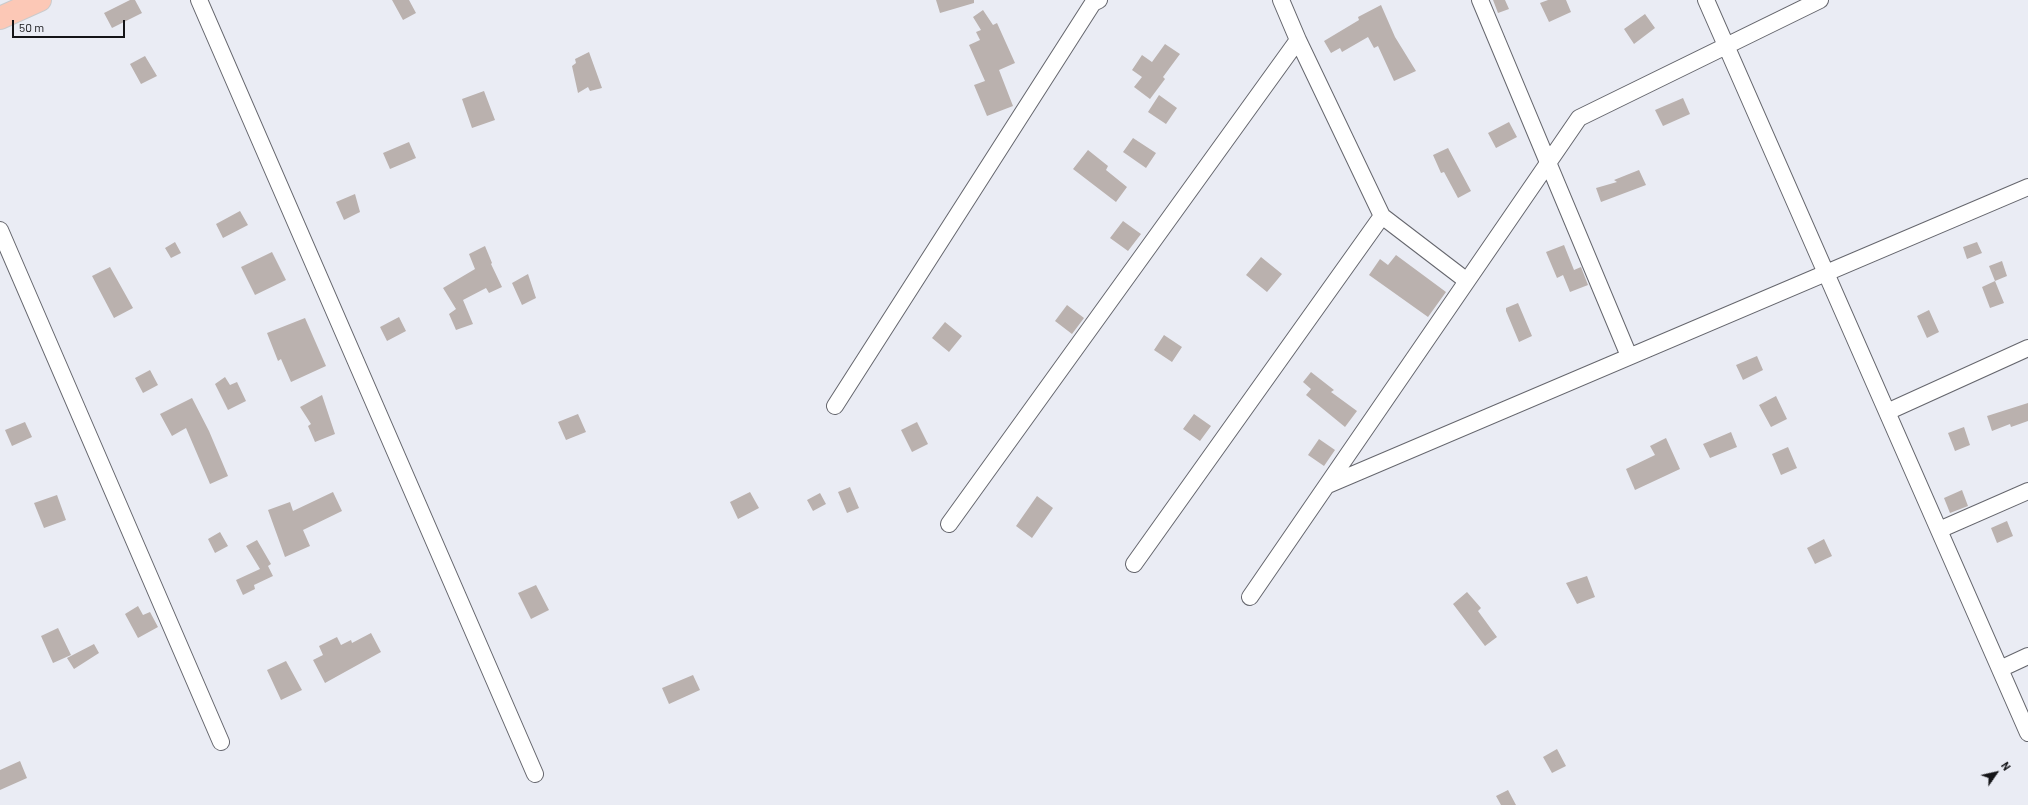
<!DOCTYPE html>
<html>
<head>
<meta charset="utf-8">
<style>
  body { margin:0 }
  #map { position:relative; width:2028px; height:805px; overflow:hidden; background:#eaecf4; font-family:Barlow,sans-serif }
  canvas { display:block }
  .north { position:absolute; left:1976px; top:753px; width:40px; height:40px; -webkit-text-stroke:3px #eaecf4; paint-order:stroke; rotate:56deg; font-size:11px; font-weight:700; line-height:16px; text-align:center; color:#141417 }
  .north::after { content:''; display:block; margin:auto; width:14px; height:18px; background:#141417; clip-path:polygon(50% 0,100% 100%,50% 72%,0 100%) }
  .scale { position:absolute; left:12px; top:20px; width:113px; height:18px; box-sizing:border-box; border:2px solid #141417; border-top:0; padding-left:5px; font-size:12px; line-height:14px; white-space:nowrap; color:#141417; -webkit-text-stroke:3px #eaecf4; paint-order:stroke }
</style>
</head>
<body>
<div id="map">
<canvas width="2028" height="805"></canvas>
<div class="north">N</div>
<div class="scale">50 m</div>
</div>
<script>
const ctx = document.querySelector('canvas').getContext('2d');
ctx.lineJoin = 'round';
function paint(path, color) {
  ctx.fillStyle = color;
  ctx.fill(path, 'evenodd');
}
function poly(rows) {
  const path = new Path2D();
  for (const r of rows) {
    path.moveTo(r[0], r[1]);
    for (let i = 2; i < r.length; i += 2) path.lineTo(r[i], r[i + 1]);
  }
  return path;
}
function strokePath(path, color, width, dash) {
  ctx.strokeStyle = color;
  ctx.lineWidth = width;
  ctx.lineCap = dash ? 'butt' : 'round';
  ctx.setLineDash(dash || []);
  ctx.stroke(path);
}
const building = poly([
  [130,0,135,0,142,13,112,28,104,13],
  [392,0,409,0,416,13,403,20],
  [936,0,974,0,974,3,940,13],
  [1493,0,1505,0,1509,9,1498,13],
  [1548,0,1566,0,1571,12,1549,22,1540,3],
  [1381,5,1395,37,1416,71,1394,81,1378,46,1374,48,1368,37,1342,52,1340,48,1331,53,1324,41,1359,20,1358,17],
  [983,10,993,25,997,23,1015,63,999,70,1013,106,987,116,974,85,985,81,969,45,980,40,976,32,981,30,973,17],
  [1645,14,1655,28,1634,44,1624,29],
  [1165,44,1180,54,1163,77,1165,79,1150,99,1134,87,1142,77,1132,70,1142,55,1152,62],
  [589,52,602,88,590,91,588,87,578,93,572,66,576,63,575,59],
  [145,56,157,76,141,84,130,64],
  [484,91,495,120,472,128,462,99],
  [1159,95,1177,108,1166,124,1148,112],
  [1683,98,1690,114,1663,126,1655,110],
  [1509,122,1517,137,1496,148,1488,133],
  [1133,138,1156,153,1146,168,1123,152],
  [409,142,416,158,390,169,383,153],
  [1448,148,1471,191,1458,198,1444,172,1441,173,1433,155],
  [1088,150,1108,166,1106,170,1127,187,1116,202,1073,169],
  [1639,170,1646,185,1601,202,1596,188,1617,182,1614,180],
  [355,194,360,212,344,220,336,202],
  [240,211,248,225,223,238,216,224],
  [1123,221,1141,234,1128,251,1110,238],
  [175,242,181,253,171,258,165,248],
  [1977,242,1982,253,1967,259,1963,247],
  [1564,245,1574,270,1581,267,1588,285,1570,292,1563,275,1557,278,1546,252],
  [485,246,492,263,491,264,502,287,489,293,486,288,463,300,473,324,456,330,449,314,456,309,443,288,475,269,469,254],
  [272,252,286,280,255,295,241,267],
  [1396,255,1446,292,1428,317,1369,275,1380,259,1388,265],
  [1261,257,1282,274,1267,292,1246,275],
  [2002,261,2007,276,1995,281,1989,266],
  [110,267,133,308,114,318,92,276],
  [528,274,536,298,522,305,512,283],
  [1995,281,2004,303,1990,308,1982,287],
  [1518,303,1532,336,1519,342,1506,311,1506,308],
  [1067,305,1084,318,1072,334,1055,321],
  [1929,310,1939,332,1927,338,1917,316],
  [399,317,406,331,387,341,380,327],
  [305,318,326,366,291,382,281,359,278,361,267,333],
  [945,322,962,336,949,352,932,338],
  [1164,335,1182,347,1172,362,1154,350],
  [1757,356,1763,370,1743,380,1736,365],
  [150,370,158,385,143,393,135,378],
  [1311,372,1334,390,1331,392,1357,411,1345,427,1306,395,1311,389,1303,382],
  [225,377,230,385,237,382,246,401,228,410,215,384],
  [322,395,335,434,315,442,308,426,311,424,300,407],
  [1776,396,1787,419,1771,427,1759,405],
  [192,398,209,431,228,476,210,484,186,428,172,436,160,414],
  [2028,403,2028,421,2011,427,2010,424,1992,431,1987,416],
  [578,414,586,432,566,440,558,422],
  [1194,414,1211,426,1200,441,1183,429],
  [25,422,32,437,12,446,5,430],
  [917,422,928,444,912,452,901,430],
  [1964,427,1970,445,1955,451,1948,433],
  [1731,432,1737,447,1710,458,1703,444],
  [1666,438,1680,469,1635,490,1626,469,1655,455,1650,446],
  [1319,439,1335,450,1324,466,1308,455],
  [1788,447,1797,468,1781,475,1772,454],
  [850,487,859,508,847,513,838,492],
  [1962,490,1968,506,1950,513,1944,498],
  [333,492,342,511,303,530,310,546,285,557,268,510,290,502,293,511],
  [750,492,759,508,738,519,730,502],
  [820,493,826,504,813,511,807,500],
  [57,495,66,520,44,528,34,503],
  [1037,496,1053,508,1032,538,1016,526],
  [2007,521,2013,536,1997,543,1991,528],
  [220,532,228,546,215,553,208,539],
  [1824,539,1832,556,1815,564,1807,548],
  [257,540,271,564,268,566,273,576,254,585,255,589,243,595,236,580,260,569,246,546],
  [1587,576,1595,597,1577,604,1566,583],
  [536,585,549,610,531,619,518,593],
  [1467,592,1481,608,1478,611,1497,637,1485,646,1453,604],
  [138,606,143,615,150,612,158,627,138,638,125,614],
  [58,628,71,655,53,663,41,636],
  [371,633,381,652,325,683,313,660,323,655,319,646,337,637,341,645,351,640,352,643],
  [94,644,99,653,74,669,67,658],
  [286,661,302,690,281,700,267,670],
  [693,675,700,690,669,704,662,688],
  [1557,749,1566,766,1552,773,1543,757],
  [20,761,27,778,0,790,0,770],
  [1508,790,1516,805,1501,805,1496,796]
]);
const minor = poly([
  [199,0,535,774],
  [1480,0,1629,356],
  [1706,0,2028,733],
  [1298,40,1382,216,1467,281],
  [0,230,221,742],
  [835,406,1093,3,1099,0],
  [1887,412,2028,348],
  [1328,485,2028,187],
  [949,524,1298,40,1281,0],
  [1939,530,2028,491],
  [1134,564,1382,216],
  [1250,597,1579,118,1820,0],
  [2000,669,2028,656]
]);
const trunk = poly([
  [0,18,40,0]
]);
paint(building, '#bab1ae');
strokePath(minor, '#65666d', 18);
strokePath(trunk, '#cbcbcc', 24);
strokePath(minor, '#fff', 16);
strokePath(trunk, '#fcc8b6', 22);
</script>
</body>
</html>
